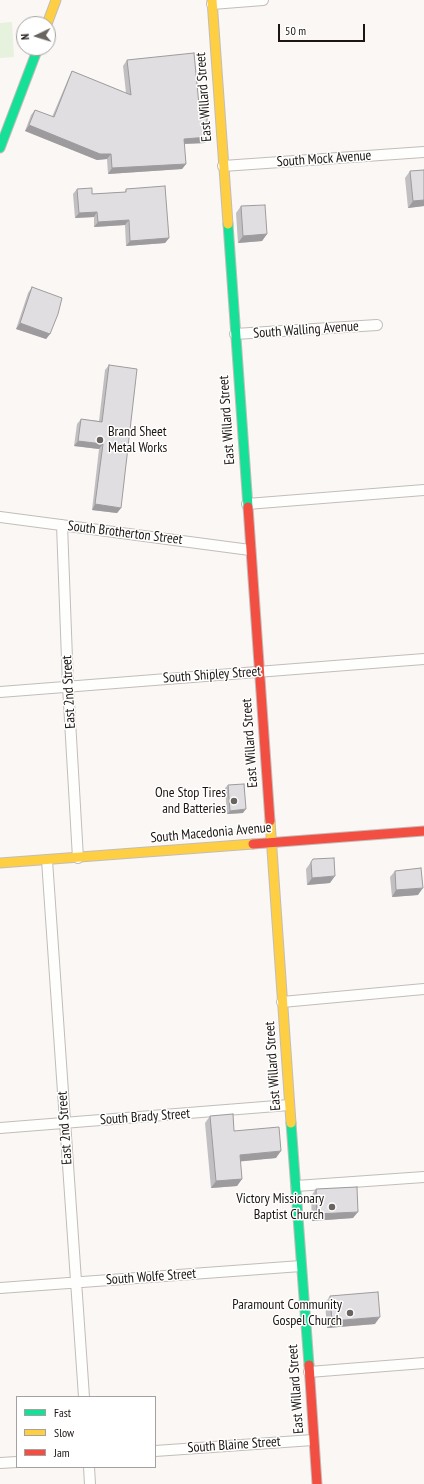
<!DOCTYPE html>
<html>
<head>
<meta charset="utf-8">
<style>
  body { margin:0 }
  #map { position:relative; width:424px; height:1484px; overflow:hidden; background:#fbf7f4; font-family:"PT Sans Narrow",sans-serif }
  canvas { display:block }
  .legend { position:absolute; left:16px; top:1396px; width:140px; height:72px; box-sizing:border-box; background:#fff; border:1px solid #a4a1a0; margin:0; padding:5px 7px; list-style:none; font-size:12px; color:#1c1511 }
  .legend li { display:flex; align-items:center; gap:8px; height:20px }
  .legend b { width:20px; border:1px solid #a4a1a0 }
  .north { position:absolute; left:16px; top:16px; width:40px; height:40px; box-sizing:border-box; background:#fff; border:1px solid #a4a1a0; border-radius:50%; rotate:266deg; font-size:11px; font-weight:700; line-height:16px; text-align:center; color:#1c1511 }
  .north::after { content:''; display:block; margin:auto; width:14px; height:18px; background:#6a6460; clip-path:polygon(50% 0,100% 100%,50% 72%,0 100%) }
  .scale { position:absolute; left:278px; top:24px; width:87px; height:18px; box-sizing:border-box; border:2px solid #1c1511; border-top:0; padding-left:5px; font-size:12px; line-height:14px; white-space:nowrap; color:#1c1511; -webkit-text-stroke:3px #fff; paint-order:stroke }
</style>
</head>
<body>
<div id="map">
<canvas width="424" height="1484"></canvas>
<ul class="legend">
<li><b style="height:5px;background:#16e098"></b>Fast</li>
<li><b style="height:5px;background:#ffcf43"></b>Slow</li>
<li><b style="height:5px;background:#f24e42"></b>Jam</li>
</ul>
<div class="north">N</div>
<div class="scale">50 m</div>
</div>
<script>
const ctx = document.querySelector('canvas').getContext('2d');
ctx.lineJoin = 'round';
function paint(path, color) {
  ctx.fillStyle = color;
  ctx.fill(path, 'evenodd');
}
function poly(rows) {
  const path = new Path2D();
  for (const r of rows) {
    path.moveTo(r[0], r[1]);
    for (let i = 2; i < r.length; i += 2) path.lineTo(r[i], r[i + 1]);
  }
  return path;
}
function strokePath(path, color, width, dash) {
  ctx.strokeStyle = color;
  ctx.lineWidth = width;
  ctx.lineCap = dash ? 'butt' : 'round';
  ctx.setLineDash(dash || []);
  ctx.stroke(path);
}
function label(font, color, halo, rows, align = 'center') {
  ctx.font = font + ' "PT Sans Narrow",sans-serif';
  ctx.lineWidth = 3;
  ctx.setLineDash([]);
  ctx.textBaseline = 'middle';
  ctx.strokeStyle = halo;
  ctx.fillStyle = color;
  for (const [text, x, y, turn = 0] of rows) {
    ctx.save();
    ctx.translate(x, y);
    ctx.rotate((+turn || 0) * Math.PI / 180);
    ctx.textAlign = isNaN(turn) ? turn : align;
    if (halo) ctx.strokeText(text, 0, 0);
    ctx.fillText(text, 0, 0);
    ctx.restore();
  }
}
const green = poly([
  [12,22,14,57,0,58,0,23]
]);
const street = poly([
  [212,4,263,0],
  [223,166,424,152],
  [235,334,377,325],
  [247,504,424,490],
  [0,517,250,550],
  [62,525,68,686,78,858],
  [0,692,424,659],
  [47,860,84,1397],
  [282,1002,424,989],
  [0,1128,289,1105],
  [296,1186,424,1177],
  [0,1288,301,1266],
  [309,1372,424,1363],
  [155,1451,313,1440],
  [0,1463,17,1462],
  [89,1467,90,1484]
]);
const fast = poly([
  [0,148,38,48],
  [228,224,248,507],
  [291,1123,309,1365]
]);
const slow = poly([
  [212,0,228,224],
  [47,24,56,0],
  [270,821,291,1123],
  [0,863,253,844]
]);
const jam = poly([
  [248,507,270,821],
  [253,844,424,831],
  [309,1365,317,1484]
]);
const wall = poly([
  [127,60,199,105,205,143,184,144,186,164,182,169,108,174,107,159,97,160,25,131,31,115,35,110,52,117,69,77,72,71,126,93,123,66],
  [410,171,424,206,408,208,405,178],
  [77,189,92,194,125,192,126,189,169,238,165,243,126,246,125,225,94,227,94,217,75,218,73,194],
  [241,206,267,234,262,241,238,243,236,213],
  [32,287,50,334,46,339,16,329,28,293],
  [109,365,121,508,117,513,92,510,99,449,74,446,77,424,81,419,99,421,105,370],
  [228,785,243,813,227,814,225,788],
  [311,862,330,883,307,885,306,869],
  [395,871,418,895,392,897,390,877],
  [210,1116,234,1131,276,1158,240,1161,242,1179,237,1186,211,1188,205,1123],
  [316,1189,353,1218,312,1221,311,1196],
  [330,1296,375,1324,327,1328,325,1303]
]);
const shadedWall = poly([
  [29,125,111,154,107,159,97,160,25,131],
  [208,137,205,143,180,144,184,139],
  [186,164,182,169,108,174,112,168],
  [424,200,424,206,408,208,413,201],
  [97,212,94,217,75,218,79,213],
  [129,220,125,225,94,227,98,222],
  [267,234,262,241,238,243,243,236],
  [169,238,165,243,126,246,130,241],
  [20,323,50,334,46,339,16,329],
  [78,441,103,444,99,449,74,446],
  [95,504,121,508,117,513,92,510],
  [246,809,243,813,227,814,230,811],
  [335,876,330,883,307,885,312,878],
  [423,888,418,895,392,897,396,890],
  [281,1151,276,1158,235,1162,240,1155],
  [242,1179,237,1186,211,1188,216,1181],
  [358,1212,353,1218,312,1221,317,1214],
  [380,1317,375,1324,327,1328,332,1321]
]);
const building = poly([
  [194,53,199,105,206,102,208,137,184,139,186,164,112,168,111,154,100,154,29,125,35,110,54,117,72,71,131,95,127,60,194,53],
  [424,170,424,200,413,201,410,171,424,170],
  [165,186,169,238,130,241,129,220,98,222,97,212,79,213,77,189,92,188,92,194,126,192,126,189,165,186],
  [265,205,267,234,243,236,241,206,265,205],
  [32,287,62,298,58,314,50,334,20,323,32,287],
  [109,365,137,369,121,508,95,504,103,444,78,441,81,419,102,422,109,365],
  [244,784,246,809,230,811,228,785,244,784],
  [334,858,335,876,312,878,311,862,313,859,334,858],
  [421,868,423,888,396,890,395,871,421,868],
  [233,1114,234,1131,279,1127,281,1151,240,1155,242,1179,216,1181,210,1116,233,1114],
  [357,1187,358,1212,317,1214,316,1189,357,1187],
  [378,1292,380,1317,332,1321,330,1296,378,1292]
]);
const markers = [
  [100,440,4,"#6a6460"],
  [234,801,4,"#6a6460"],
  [332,1207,4,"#6a6460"],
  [350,1313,4,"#6a6460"]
];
const streetNames = [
  ["East Willard Street",204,97,-94],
  ["South Mock Avenue",324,159,-4],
  ["South Walling Avenue",306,330,-4],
  ["East Willard Street",227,420,-94],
  ["South Brotherton Street",125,533,7],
  ["South Shipley Street",212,675,-4],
  ["East 2nd Street",69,692,-93],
  ["East Willard Street",250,743,-94],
  ["South Macedonia Avenue",211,833,-5],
  ["East Willard Street",273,1066,-94],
  ["South Brady Street",145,1117,-4],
  ["East 2nd Street",65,1128,-94],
  ["South Wolfe Street",151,1277,-4],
  ["East Willard Street",296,1389,-94],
  ["South Blaine Street",234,1445,-4]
];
const poiNames = [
  ["Brand Sheet",108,432,"left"],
  ["Metal Works",108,448,"left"],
  ["One Stop Tires",226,793],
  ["and Batteries",226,809],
  ["Victory Missionary",324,1199],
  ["Baptist Church",324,1215],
  ["Paramount Community",342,1305],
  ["Gospel Church",342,1321]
];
paint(green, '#e6f2de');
strokePath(street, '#c2bdba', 12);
strokePath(fast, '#c2bdba', 11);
strokePath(slow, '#c2bdba', 11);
strokePath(jam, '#c2bdba', 11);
strokePath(street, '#fefefd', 10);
strokePath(fast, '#16e098', 9);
strokePath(slow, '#ffcf43', 9);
strokePath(jam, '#f24e42', 9);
paint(wall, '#c1bfc1');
paint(shadedWall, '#9d9b9d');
paint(building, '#e0dee0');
strokePath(building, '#9d9b9d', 1);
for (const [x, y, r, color] of markers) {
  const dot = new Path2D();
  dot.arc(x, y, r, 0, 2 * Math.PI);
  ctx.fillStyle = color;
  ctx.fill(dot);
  strokePath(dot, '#fff', 1.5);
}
label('14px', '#1c1511', '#fff', streetNames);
label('14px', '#1c1511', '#fff', poiNames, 'right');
</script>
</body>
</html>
